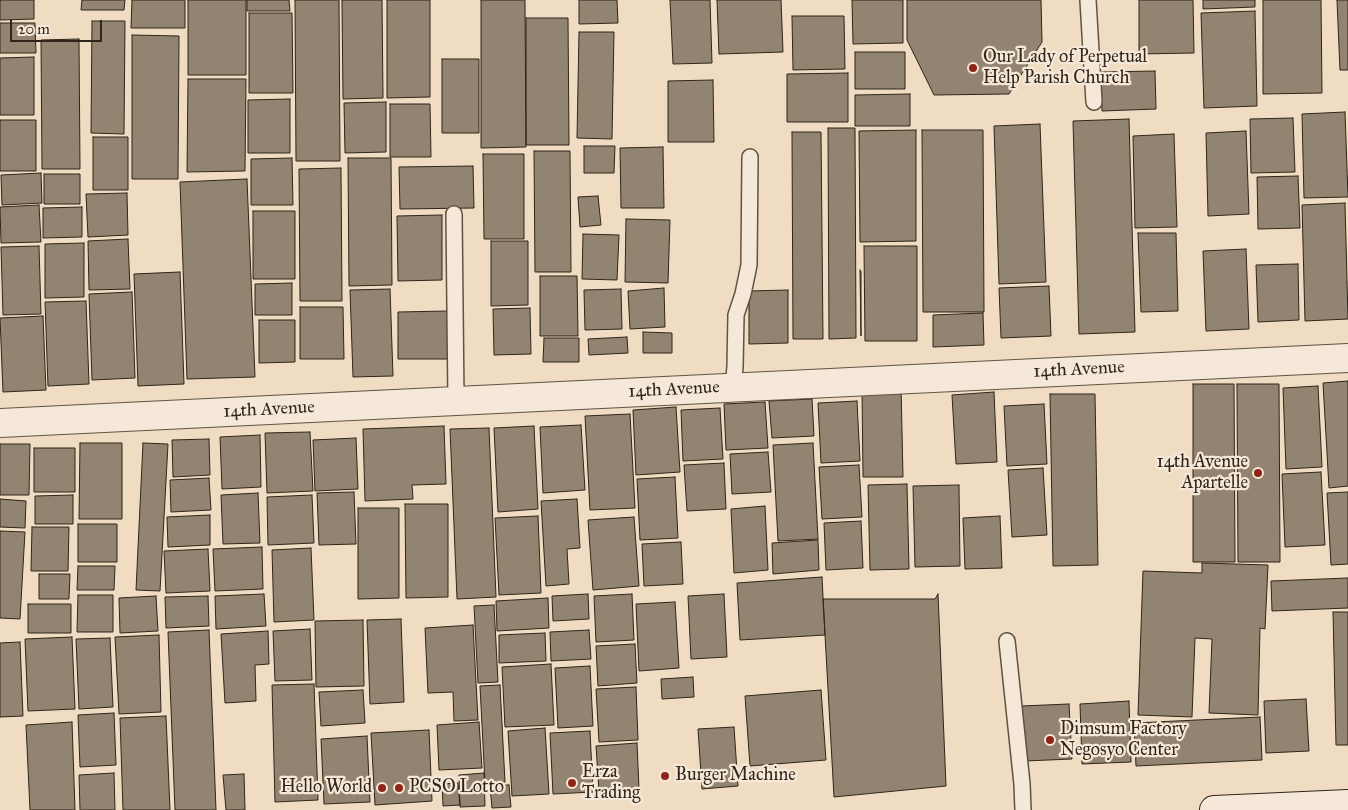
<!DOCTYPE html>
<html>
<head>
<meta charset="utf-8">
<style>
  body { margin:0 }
  #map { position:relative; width:1348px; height:810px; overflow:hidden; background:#efdcc3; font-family:"IM FELL Great Primer",serif }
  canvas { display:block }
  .scale { position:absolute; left:10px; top:20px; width:92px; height:22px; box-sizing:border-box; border:2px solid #2f2518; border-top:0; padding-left:6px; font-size:15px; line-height:18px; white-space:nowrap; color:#2f2518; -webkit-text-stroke:4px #f5e8d8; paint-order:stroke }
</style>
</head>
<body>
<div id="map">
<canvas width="1348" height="810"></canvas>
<div class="scale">20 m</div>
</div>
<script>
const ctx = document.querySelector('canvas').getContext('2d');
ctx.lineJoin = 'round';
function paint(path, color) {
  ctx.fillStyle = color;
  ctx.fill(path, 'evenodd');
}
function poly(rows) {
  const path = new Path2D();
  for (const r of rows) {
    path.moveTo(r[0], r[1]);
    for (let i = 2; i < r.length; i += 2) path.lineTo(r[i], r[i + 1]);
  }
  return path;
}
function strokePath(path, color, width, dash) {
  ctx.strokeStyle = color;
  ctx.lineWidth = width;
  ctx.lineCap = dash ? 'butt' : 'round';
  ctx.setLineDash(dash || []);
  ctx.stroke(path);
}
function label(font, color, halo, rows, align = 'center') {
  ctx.font = font + ' "IM FELL Great Primer",serif';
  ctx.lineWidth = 4.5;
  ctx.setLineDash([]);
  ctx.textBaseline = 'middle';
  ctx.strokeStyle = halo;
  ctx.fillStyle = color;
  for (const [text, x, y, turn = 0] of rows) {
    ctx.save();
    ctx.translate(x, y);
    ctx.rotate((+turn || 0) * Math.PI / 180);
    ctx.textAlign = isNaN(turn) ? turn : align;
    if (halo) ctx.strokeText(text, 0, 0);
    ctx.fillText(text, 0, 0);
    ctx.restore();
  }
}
const building = poly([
  [0,0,34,0,34,19,0,20,0,0],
  [82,0,125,0,124,10,81,10,82,0],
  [132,0,185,0,185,28,131,28,132,0],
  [188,0,246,0,246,75,188,75,188,0],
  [247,0,289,0,290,11,247,11,247,0],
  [295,0,339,0,340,161,296,161,295,0],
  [342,0,382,0,383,98,343,99,342,0],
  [387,0,430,0,430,97,387,98,387,0],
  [481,0,525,0,526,147,481,148,481,0],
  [579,0,617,0,618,23,579,24,579,0],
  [670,0,710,0,712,63,673,64,670,0],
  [717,0,781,0,783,52,719,54,717,0],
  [852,0,903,0,903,43,853,44,852,0],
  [907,0,1041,0,1042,42,1009,94,934,95,907,40,907,0],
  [1139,0,1193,0,1194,53,1139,54,1139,0],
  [1203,0,1255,0,1255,7,1203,9,1203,0],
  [1263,0,1321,0,1322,93,1263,94,1263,0],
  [1337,0,1348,0,1348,70,1340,70,1337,0],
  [1255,11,1257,106,1204,108,1201,13,1255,11],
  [249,13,292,13,293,93,249,93,249,13],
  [792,16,844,16,845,69,793,70,792,16],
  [526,18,568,18,569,145,526,145,526,18],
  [92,21,125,21,124,134,91,133,92,21],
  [0,23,35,23,36,53,0,53,0,23],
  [579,32,614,32,612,139,577,138,579,32],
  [132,35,179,36,178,179,132,179,132,35],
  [79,39,80,169,42,169,41,40,79,39],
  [855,52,905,52,905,89,855,89,855,52],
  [34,57,34,115,0,115,0,58,34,57],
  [442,59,479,59,479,133,442,133,442,59],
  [1155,71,1156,109,1102,111,1101,72,1155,71],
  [848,73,848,122,787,122,787,74,848,73],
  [188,79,246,79,245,171,187,172,188,79],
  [713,80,714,142,668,142,668,81,713,80],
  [910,94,910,126,855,126,855,95,910,94],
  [290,99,290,153,248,153,248,100,290,99],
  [386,102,386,152,345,153,344,103,386,102],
  [390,104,430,104,431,157,390,157,390,104],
  [1345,112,1348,197,1304,198,1302,114,1345,112],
  [1293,118,1295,172,1251,173,1250,119,1293,118],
  [1129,119,1135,332,1079,334,1073,121,1129,119],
  [0,120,36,120,36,171,0,171,0,120],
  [1040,124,1046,282,999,284,994,126,1040,124],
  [828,128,855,128,856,338,829,339,828,128],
  [916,130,916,241,860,242,859,131,916,130],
  [922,130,983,130,984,312,923,312,922,130],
  [1246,131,1249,214,1208,216,1206,133,1246,131],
  [792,132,821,132,823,339,793,339,792,132],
  [1174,134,1177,227,1135,228,1133,136,1174,134],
  [93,137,128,137,128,190,93,190,93,137],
  [584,146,615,146,614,173,584,173,584,146],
  [663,147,664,208,621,208,620,148,663,147],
  [534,151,570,151,571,272,535,272,534,151],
  [483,154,524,154,524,239,484,239,483,154],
  [292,158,293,205,251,205,251,159,292,158],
  [348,158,391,158,392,285,349,286,348,158],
  [473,166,474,208,400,209,399,167,473,166],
  [341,168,342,301,300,301,299,169,341,168],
  [41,173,42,203,2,205,1,175,41,173],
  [44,174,80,174,80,204,44,204,44,174],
  [1298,176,1300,228,1258,229,1257,177,1298,176],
  [247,179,255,377,187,379,180,182,247,179],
  [127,193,128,235,88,237,86,194,127,193],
  [598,196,601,225,580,227,578,197,598,196],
  [1345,203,1348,319,1305,321,1302,205,1345,203],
  [39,205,41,242,1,243,0,207,39,205],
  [82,207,82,237,43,238,43,208,82,207],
  [253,211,295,211,295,279,253,279,253,211],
  [442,215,442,280,398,281,397,216,442,215],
  [626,219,670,220,668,283,625,282,626,219],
  [1138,233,1176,233,1178,311,1141,312,1138,233],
  [583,234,619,235,617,280,582,279,583,234],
  [128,239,130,289,89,290,88,241,128,239],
  [491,241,528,241,528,305,491,306,491,241],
  [84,243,84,297,45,298,45,244,84,243],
  [39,246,41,314,3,315,1,247,39,246],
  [864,246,917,246,917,341,865,341,864,246],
  [1246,249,1249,329,1206,331,1203,251,1246,249],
  [1298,264,1299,320,1258,322,1256,265,1298,264],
  [860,270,861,271,861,336,860,270],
  [180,272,184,384,138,386,134,274,180,272],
  [540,276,577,276,578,336,540,336,540,276],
  [292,283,292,315,255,315,255,284,292,283],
  [1049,286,1051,336,1001,338,999,288,1049,286],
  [664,288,665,327,630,329,628,291,664,288],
  [390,289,393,376,353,377,350,290,390,289],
  [621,289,622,329,585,330,584,290,621,289],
  [788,290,788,343,749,344,749,291,788,290],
  [132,292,135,378,92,380,89,294,132,292],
  [86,301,89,384,48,386,45,302,86,301],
  [300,307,343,307,344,359,300,359,300,307],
  [530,308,531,354,494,355,493,309,530,308],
  [448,311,448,359,398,359,398,312,448,311],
  [983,313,984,345,933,347,933,315,983,313],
  [43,316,46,390,3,392,0,318,43,316],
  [259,320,295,320,295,362,259,363,259,320],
  [643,332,672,333,672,353,643,353,643,332],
  [627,337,628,353,589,355,588,339,627,337],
  [544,338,579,338,579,362,543,362,544,338],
  [1348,381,1348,486,1329,488,1323,383,1348,381],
  [1193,384,1234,384,1235,562,1193,562,1193,384],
  [1237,384,1279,384,1280,562,1238,562,1237,384],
  [901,386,903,477,863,477,862,387,901,386],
  [1318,386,1322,467,1286,469,1283,388,1318,386],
  [994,392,997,462,956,464,952,395,994,392],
  [1050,394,1095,394,1098,565,1053,566,1050,394],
  [812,399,814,436,772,438,769,401,812,399],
  [857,401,860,461,821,463,818,403,857,401],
  [765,402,768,448,726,450,724,404,765,402],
  [1044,404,1047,464,1007,466,1004,406,1044,404],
  [676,407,680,472,636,475,633,410,676,407],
  [720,408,723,459,683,461,681,410,720,408],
  [630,414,635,508,590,510,585,416,630,414],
  [581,425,585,490,543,493,540,427,581,425],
  [444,426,446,484,412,485,413,499,365,501,363,429,444,426],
  [534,426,538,509,498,512,494,428,534,426],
  [489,428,496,597,457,599,450,429,489,428],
  [310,432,313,491,267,493,265,433,310,432],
  [260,435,261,487,222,489,220,437,260,435],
  [356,438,358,489,315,491,313,440,356,438],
  [209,439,210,475,173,477,172,440,209,439],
  [80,443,122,443,122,519,79,519,80,443],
  [143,443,168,444,160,591,136,590,143,443],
  [813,443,818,539,778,541,773,445,813,443],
  [0,444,30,444,29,495,0,495,0,444],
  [34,448,75,448,75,492,34,492,34,448],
  [768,452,771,492,732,494,730,454,768,452],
  [724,463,726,509,687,511,684,465,724,463],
  [859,465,862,517,822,519,819,467,859,465],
  [1043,468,1047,535,1012,537,1008,470,1043,468],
  [1321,472,1325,545,1285,547,1282,474,1321,472],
  [675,477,678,538,640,540,637,479,675,477],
  [209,478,211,510,171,512,170,480,209,478],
  [907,484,909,569,870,570,868,485,907,484],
  [959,485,960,566,915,567,913,486,959,485],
  [354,492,356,544,319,545,317,493,354,492],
  [1348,492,1348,564,1331,565,1327,493,1348,492],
  [258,493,260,543,223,544,221,495,258,493],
  [73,495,73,524,35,524,35,496,73,495],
  [312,495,314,543,268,545,267,497,312,495],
  [0,499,26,501,25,528,0,527,0,499],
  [577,499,580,548,567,549,569,584,546,586,541,501,577,499],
  [405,504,448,504,448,597,406,598,405,504],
  [765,506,768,570,734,573,731,509,765,506],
  [358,508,399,508,399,598,358,599,358,508],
  [210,515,210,545,168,547,167,517,210,515],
  [538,516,541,593,499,595,495,518,538,516],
  [1000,516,1002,568,965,569,963,518,1000,516],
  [634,517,639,586,593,590,588,520,634,517],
  [861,521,863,568,826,570,824,523,861,521],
  [78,524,117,524,117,562,78,562,78,524],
  [32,527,69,527,68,571,31,571,32,527],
  [0,531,25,532,20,619,0,618,0,531],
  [818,540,819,570,773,574,772,543,818,540],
  [681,542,683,584,644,586,642,544,681,542],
  [262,547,263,589,215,591,213,549,262,547],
  [311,548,314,620,274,622,272,550,311,548],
  [208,549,210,591,166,593,164,551,208,549],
  [1202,563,1268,565,1265,629,1260,628,1258,715,1209,713,1212,639,1195,638,1192,717,1138,715,1143,571,1202,573,1202,563],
  [78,566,115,566,114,590,77,590,78,566],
  [39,574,70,574,69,599,39,599,39,574],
  [822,577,825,635,740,640,737,583,822,577],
  [1348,578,1348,608,1272,611,1271,581,1348,578],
  [264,594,266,626,216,629,215,596,264,594],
  [588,594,589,619,553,621,552,596,588,594],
  [632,594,634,640,596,642,594,596,632,594],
  [724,594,727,657,691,659,688,596,724,594],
  [938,594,946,786,834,797,823,599,935,599,938,594],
  [78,595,113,595,113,632,77,632,78,595],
  [156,596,158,631,120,633,119,598,156,596],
  [208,596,209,626,166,628,165,597,208,596],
  [548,598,549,628,497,631,496,601,548,598],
  [675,602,679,668,639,671,636,604,675,602],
  [28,604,71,604,71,633,28,633,28,604],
  [494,605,498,682,478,683,474,606,494,605],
  [1333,612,1348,612,1348,745,1336,745,1333,612],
  [401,619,404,702,370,704,367,620,401,619],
  [363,620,364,686,316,687,315,621,363,620],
  [473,625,478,720,454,721,453,692,428,693,425,628,473,625],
  [310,629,312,680,275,681,273,631,310,629],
  [209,630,216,810,175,810,168,632,209,630],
  [589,630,591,659,551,661,550,632,589,630],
  [268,631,269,664,255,665,256,701,225,703,221,634,268,631],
  [545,633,546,661,499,663,499,635,545,633],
  [159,635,161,712,119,714,115,637,159,635],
  [72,637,75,709,28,711,25,639,72,637],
  [110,638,113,707,79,709,76,639,110,638],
  [20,642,23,716,0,717,0,643,20,642],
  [635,644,637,683,598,686,596,646,635,644],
  [551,664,554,725,505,727,502,667,551,664],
  [590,666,593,726,558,728,555,668,590,666],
  [693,677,694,697,662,699,661,679,693,677],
  [314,684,318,800,275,802,272,685,314,684],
  [500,685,505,782,485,783,480,686,500,685],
  [636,687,638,740,599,742,596,689,636,687],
  [363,690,365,723,321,726,319,692,363,690],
  [821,690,826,760,750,766,745,696,821,690],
  [1306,699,1309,751,1266,753,1264,701,1306,699],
  [1129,701,1131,762,1082,764,1080,704,1129,701],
  [1069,704,1072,759,1025,761,1022,706,1069,704],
  [114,713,116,765,80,767,78,715,114,713],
  [166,716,170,810,123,810,120,718,166,716],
  [1260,717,1262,760,1136,766,1134,723,1260,717],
  [72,722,75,810,30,810,26,725,72,722],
  [479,722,482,768,439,770,437,725,479,722],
  [734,727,738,786,702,789,698,729,734,727],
  [545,728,549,794,512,796,508,731,545,728],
  [429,730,432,801,375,805,371,733,429,730],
  [590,731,593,792,553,794,550,733,590,731],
  [367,736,370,802,324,804,321,739,367,736],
  [637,743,639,788,599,790,596,746,637,743],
  [114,773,115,810,80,810,79,775,114,773],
  [484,773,485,806,460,807,459,775,484,773],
  [244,774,245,810,226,810,223,775,244,774],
  [458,783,460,805,443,806,442,784,458,783],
  [509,785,511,807,492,808,490,786,509,785]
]);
const service = poly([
  [1088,0,1094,102],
  [454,214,456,401],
  [733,387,735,367,736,315,743,294,749,265,750,157],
  [1007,641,1022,784,1023,810]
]);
const minor = poly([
  [0,423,1348,358]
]);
const secondary = poly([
  [1214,810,1348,804]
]);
const markers = [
  [973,68,5,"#8f2418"],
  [1258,473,5,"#8f2418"],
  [1050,740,5,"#8f2418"],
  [665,776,5,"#8f2418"],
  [572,783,5,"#8f2418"],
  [382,788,5,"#8f2418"],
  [399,788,5,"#8f2418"]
];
const poiNames = [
  ["Our Lady of Perpetual",983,58],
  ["Help Parish Church",983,79],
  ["14th Avenue",1248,463,"right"],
  ["Apartelle",1248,484,"right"],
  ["Dimsum Factory",1060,730],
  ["Negosyo Center",1060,751],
  ["Erza",582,773],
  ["Trading",582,794],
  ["Burger Machine",675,776],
  ["Hello World",372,788,"right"],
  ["PCSO Lotto",409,788]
];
const streetNames = [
  ["14th Avenue",1079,370,-3],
  ["14th Avenue",674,390,-3],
  ["14th Avenue",269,410,-3]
];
paint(building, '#938471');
strokePath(building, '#2f2518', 1);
strokePath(service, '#5f5343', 18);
strokePath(minor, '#5f5343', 30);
strokePath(secondary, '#2f2518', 30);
strokePath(service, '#f5e8d8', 15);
strokePath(minor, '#f5e8d8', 28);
strokePath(secondary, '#f5e8d8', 28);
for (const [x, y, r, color] of markers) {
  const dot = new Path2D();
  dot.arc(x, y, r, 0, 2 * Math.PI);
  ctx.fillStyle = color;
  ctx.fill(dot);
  strokePath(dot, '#f5e8d8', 2);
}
label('18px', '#2f2518', '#f5e8d8', poiNames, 'left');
label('18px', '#2f2518', '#f5e8d8', streetNames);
</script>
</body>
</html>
